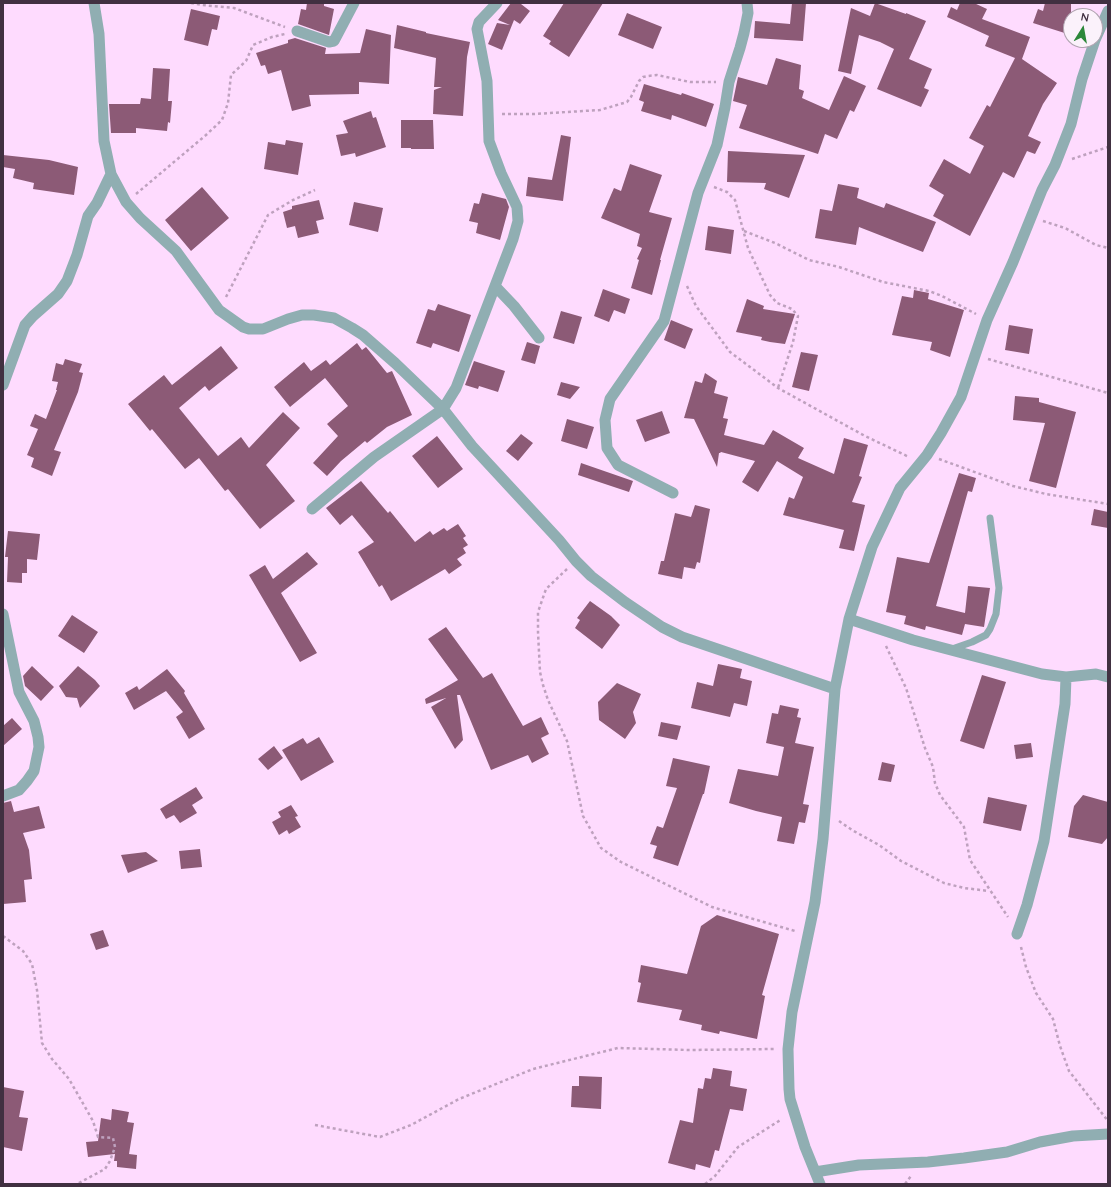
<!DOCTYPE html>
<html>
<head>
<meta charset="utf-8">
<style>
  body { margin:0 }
  #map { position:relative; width:1111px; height:1187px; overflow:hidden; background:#fedbfe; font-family:Quicksand,sans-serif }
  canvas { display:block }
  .frame { position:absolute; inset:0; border:4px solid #413041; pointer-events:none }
  .north { position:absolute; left:1063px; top:8px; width:40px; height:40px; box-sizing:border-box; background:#fbf2fb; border:1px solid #b1a4b1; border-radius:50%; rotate:11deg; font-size:11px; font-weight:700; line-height:16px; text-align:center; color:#413041 }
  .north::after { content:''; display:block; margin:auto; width:14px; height:18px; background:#2c883a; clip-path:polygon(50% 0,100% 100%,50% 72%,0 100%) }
</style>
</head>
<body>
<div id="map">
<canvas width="1111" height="1187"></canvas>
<div class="frame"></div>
<div class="north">N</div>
</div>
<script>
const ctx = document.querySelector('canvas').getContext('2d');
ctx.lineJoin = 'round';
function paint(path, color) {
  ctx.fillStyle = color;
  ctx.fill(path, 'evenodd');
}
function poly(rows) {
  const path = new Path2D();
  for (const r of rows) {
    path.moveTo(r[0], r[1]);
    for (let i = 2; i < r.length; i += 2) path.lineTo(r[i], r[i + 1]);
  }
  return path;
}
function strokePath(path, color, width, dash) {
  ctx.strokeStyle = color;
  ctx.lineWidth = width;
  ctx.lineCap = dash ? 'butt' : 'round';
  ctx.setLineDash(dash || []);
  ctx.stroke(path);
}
const building = poly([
  [307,3,324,3,324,6,334,9,329,35,298,24,301,9,306,10],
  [511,3,521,3,521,4,530,11,520,24,514,20,502,50,488,44,497,23,510,25,498,20],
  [564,3,603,3,569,57,549,44,551,41,543,36],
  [792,3,806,3,803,41,754,38,755,21,790,24],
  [875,3,906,14,906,13,926,21,909,59,932,69,924,88,929,90,921,107,877,89,894,49,880,42,859,35,851,74,838,71,851,8,870,16],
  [960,3,974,3,987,9,982,19,1030,37,1022,59,1057,83,1043,104,1028,136,1041,142,1035,154,1027,151,1014,178,1003,172,970,236,933,216,944,195,929,186,944,159,970,174,984,146,969,138,987,105,990,107,1015,58,985,46,989,36,947,17,951,7,957,10],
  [1045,3,1071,3,1071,12,1080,16,1071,16,1071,35,1033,23,1038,9,1043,11],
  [191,9,220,16,217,30,212,29,208,46,184,40],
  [627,13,662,27,653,49,618,35],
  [397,25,426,32,426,33,470,42,467,57,463,116,433,114,434,90,442,87,434,87,436,58,394,48],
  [366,29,391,35,389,84,359,82,359,94,309,95,311,106,292,111,281,70,268,74,265,65,261,66,256,53,288,43,288,40,295,38,326,48,325,54,360,53],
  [776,58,801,65,799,89,804,91,802,98,829,110,844,76,866,86,854,112,850,110,837,139,825,134,818,154,739,128,747,105,733,101,738,77,767,85],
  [153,68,170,69,168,101,172,101,170,123,168,122,167,131,136,128,136,133,111,133,109,104,140,104,141,98,151,99],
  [644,84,681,95,682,93,714,104,706,127,672,115,671,120,641,111,644,102,639,100],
  [371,111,373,118,376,117,386,147,356,157,355,153,341,156,336,135,348,133,343,121],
  [401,120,433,120,434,149,411,149,411,148,401,148],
  [561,135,571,137,563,201,526,196,528,177,552,180],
  [286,140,303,143,298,175,264,169,268,142,285,145],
  [728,151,805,155,789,198,764,189,766,183,727,182],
  [3,155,49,160,78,167,74,195,33,189,34,183,13,178,15,169,3,167],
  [630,164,662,175,649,212,672,218,660,260,661,260,652,295,631,288,639,260,637,259,642,248,637,246,640,234,601,218,614,188,621,191],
  [838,184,859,188,857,198,884,208,886,203,936,222,923,252,859,227,856,245,815,238,820,209,832,211],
  [202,187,229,218,191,251,165,220],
  [482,193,506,199,509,207,500,240,476,233,478,223,469,221,474,203,479,204],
  [319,200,324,219,316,221,319,233,298,238,295,226,287,228,283,212,292,209,292,206],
  [354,202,383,208,378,232,349,225],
  [708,226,734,230,731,254,705,250],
  [603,289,630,299,625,314,614,310,609,322,594,316],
  [914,290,929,293,928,299,964,310,950,357,930,350,932,342,892,335,902,296,913,298],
  [747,299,764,306,763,309,795,314,785,344,770,342,761,340,762,337,736,332],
  [438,304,471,315,459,352,433,343,431,348,416,343,428,309,435,311],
  [561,311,582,317,574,344,553,338],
  [671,320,693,329,685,349,664,340],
  [1009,325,1033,329,1029,354,1005,350],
  [527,342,540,346,535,364,521,360],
  [357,343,362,350,366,347,387,373,392,371,412,415,387,427,367,443,365,441,341,461,327,476,313,463,338,436,327,424,348,406,325,378,290,407,274,387,304,362,311,371,326,360,330,365],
  [221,346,238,368,209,391,205,386,179,408,218,456,241,437,249,448,283,412,300,428,266,465,295,501,260,529,228,489,225,491,199,458,185,469,152,429,150,431,128,404,164,375,172,385],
  [801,352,818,355,809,391,792,387],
  [65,359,82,364,79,372,83,373,78,392,54,450,61,452,52,476,31,467,34,458,27,455,38,429,30,426,35,414,46,419,57,390,56,390,58,382,52,381,56,363,63,365],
  [474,361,505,371,498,392,479,386,478,389,465,385],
  [705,373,717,381,714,393,728,397,723,418,728,419,724,435,764,445,773,430,804,448,798,458,834,474,844,438,868,445,859,476,862,477,852,502,865,505,854,551,839,548,844,530,783,515,789,497,794,499,803,477,777,461,758,492,742,482,755,461,721,452,720,453,719,453,717,467,694,419,684,418,695,381,702,383],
  [561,382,580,387,570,399,557,395],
  [1015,396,1039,398,1039,402,1076,412,1056,488,1029,481,1045,423,1013,420],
  [662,411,670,433,645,442,636,420],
  [567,419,594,427,587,449,561,441],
  [521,434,533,443,518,461,506,451],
  [437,436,463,469,438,488,412,456],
  [581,463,633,481,629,492,578,475],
  [959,473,976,478,972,492,968,491,936,606,965,613,968,586,990,588,984,627,965,624,962,635,926,626,925,630,904,624,906,616,886,612,897,557,929,563],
  [361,481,388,513,390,511,415,542,430,531,433,535,444,528,447,531,458,524,466,536,463,538,468,545,463,548,466,553,457,559,462,565,449,574,445,569,391,601,382,585,379,587,358,552,374,542,352,515,340,525,326,508],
  [695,505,710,509,700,563,697,562,695,569,684,567,682,579,658,574,661,561,664,561,675,513,691,517],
  [1094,509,1108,512,1108,528,1091,525],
  [8,531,40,534,37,560,27,559,27,573,22,573,22,583,7,582,8,557,5,557],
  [307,552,318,564,281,593,317,653,300,662,249,575,265,565,273,579],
  [590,601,611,616,620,625,602,649,575,628,580,620,577,618],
  [72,615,98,632,84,653,58,636],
  [446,627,483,678,492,673,523,726,541,717,549,734,541,738,549,754,532,763,528,755,491,770,460,695,457,695,463,740,455,749,431,707,446,698,426,704,425,699,458,680,428,639],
  [718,664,742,669,740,678,752,681,747,706,734,703,730,717,691,708,697,682,713,686],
  [32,666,54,687,41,701,25,686,23,676],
  [78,666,95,680,100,686,80,708,77,698,66,697,59,686],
  [167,669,185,691,184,693,205,729,189,739,176,717,183,712,166,691,134,710,125,693,137,686,139,690],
  [982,675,1006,682,984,749,960,741],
  [617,683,641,694,633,712,636,723,625,739,599,720,598,702],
  [780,705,799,709,797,717,801,718,795,743,814,747,803,804,809,805,805,823,799,822,794,844,777,841,782,817,756,811,729,803,738,769,778,776,784,747,766,743,772,713,778,714],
  [12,718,22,729,3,746,3,726],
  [661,722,681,726,677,740,658,736],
  [319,737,334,762,301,781,282,750,303,738,307,744],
  [1031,743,1033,757,1016,759,1014,745],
  [274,746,283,758,268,770,258,759],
  [673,758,710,766,704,794,703,794,678,866,653,858,657,846,650,844,657,826,663,828,677,788,666,786],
  [882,762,895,765,891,782,878,780],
  [196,787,203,798,192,805,197,813,180,823,174,815,166,819,160,809],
  [1083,795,1108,802,1108,837,1102,844,1068,837,1074,806],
  [988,797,1027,805,1021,831,983,823],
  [11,801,14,812,39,806,45,828,23,833,29,850,32,879,24,880,26,902,3,904,3,803],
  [291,805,298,816,295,817,301,827,289,834,287,830,279,835,272,822,281,817,278,812],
  [200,849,202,867,181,869,179,851],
  [146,852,158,861,128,873,121,855],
  [717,915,779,934,762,995,765,996,757,1039,720,1031,719,1034,701,1030,702,1025,679,1020,682,1010,637,1002,641,983,638,982,641,965,687,974,701,926],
  [103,930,109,946,96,950,90,934],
  [713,1068,732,1071,730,1086,747,1089,743,1111,730,1109,719,1151,715,1150,710,1168,696,1164,695,1170,668,1163,680,1120,693,1123,698,1088,703,1089,705,1078,711,1079],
  [579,1076,602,1077,601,1109,571,1107,572,1086,579,1086],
  [3,1087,24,1091,19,1117,28,1118,22,1151,3,1147],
  [112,1109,129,1112,127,1122,134,1123,129,1154,137,1155,136,1169,117,1167,117,1161,114,1161,115,1154,88,1157,86,1142,98,1141,101,1118,111,1120]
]);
const path = poly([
  [191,3,202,5,234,8,285,27],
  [502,114,534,114,600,110,627,102,631,97,639,81,643,77,648,76,657,75,690,82,716,82],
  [1072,159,1108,147],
  [714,187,727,192,735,200,748,248,770,295,777,303,792,309,798,316,793,342,778,388],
  [136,194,206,135,222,120,228,103,231,75,246,61,253,45,272,37,285,34],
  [1043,221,1065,228,1096,245,1108,248],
  [744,231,775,243,809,260,839,267,883,282,929,291,942,296,976,314],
  [687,286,696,306,730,352,778,388,865,436,909,457],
  [226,297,268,215,293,200,315,190],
  [988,359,1108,393],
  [939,459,1013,486,1046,494,1108,504],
  [567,569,546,589,538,612,538,632,540,672,543,685,548,700,567,741,583,816,601,848,621,862,712,907,795,931],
  [886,646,906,688,925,748,933,767,935,783,940,795,964,827,970,860,1008,917],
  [839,821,852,830,879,845,901,861,944,883,964,888,989,891],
  [3,936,23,951,32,964,37,990,42,1043,52,1059,69,1079,93,1121,98,1137,113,1138,115,1147,110,1161,105,1169,77,1184],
  [1021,947,1026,967,1036,993,1053,1019,1060,1046,1069,1071,1108,1121],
  [315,1125,380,1137,411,1125,459,1099,533,1069,618,1048,688,1050,774,1049],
  [705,1184,715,1176,738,1147,782,1119],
  [905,1184,911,1176]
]);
const service = poly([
  [952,649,972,642,986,635,990,629,996,614,999,588,990,518]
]);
const minor = poly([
  [94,3,99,34,104,141,111,174,126,202,140,218,176,251,219,310,243,327,249,329,263,329,288,319,302,315,314,315,334,318,352,328,363,335,395,363,443,409,472,446,559,540,576,561,591,576,625,602,662,627,682,637,835,689],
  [297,31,329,42,334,41,354,3],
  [1095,40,1108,11],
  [495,286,514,306,539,338],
  [3,385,25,325,33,316,58,294,67,281,77,255,88,216,97,203,111,174],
  [673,493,618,465,607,448,605,420,610,399,664,321,698,193,717,145,725,107,729,82,740,48,744,33,748,13,747,3],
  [312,509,374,457,443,409,456,388,513,239,518,221,517,207,501,173,489,141,487,81,477,29,479,22,497,3],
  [3,614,19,692,34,721,38,737,39,747,34,771,27,781,19,790,3,796],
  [849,619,913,640,1042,674,1066,677,1096,674,1108,677],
  [1017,934,1027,905,1044,841,1065,704,1066,677],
  [815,1172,859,1165,928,1162,964,1158,1007,1152,1040,1142,1073,1136,1108,1134],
  [820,1184,805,1147,790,1099,789,1089,788,1049,792,1012,815,902,823,839,835,689,849,619,872,547,900,488,927,455,941,433,961,397,987,320,1013,262,1042,190,1055,165,1071,124,1082,79,1095,40]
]);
paint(building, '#8c5a76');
strokePath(path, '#bea1be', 2.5, [3, 3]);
strokePath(service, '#90aeb2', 7);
strokePath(minor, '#90aeb2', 11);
</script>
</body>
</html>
